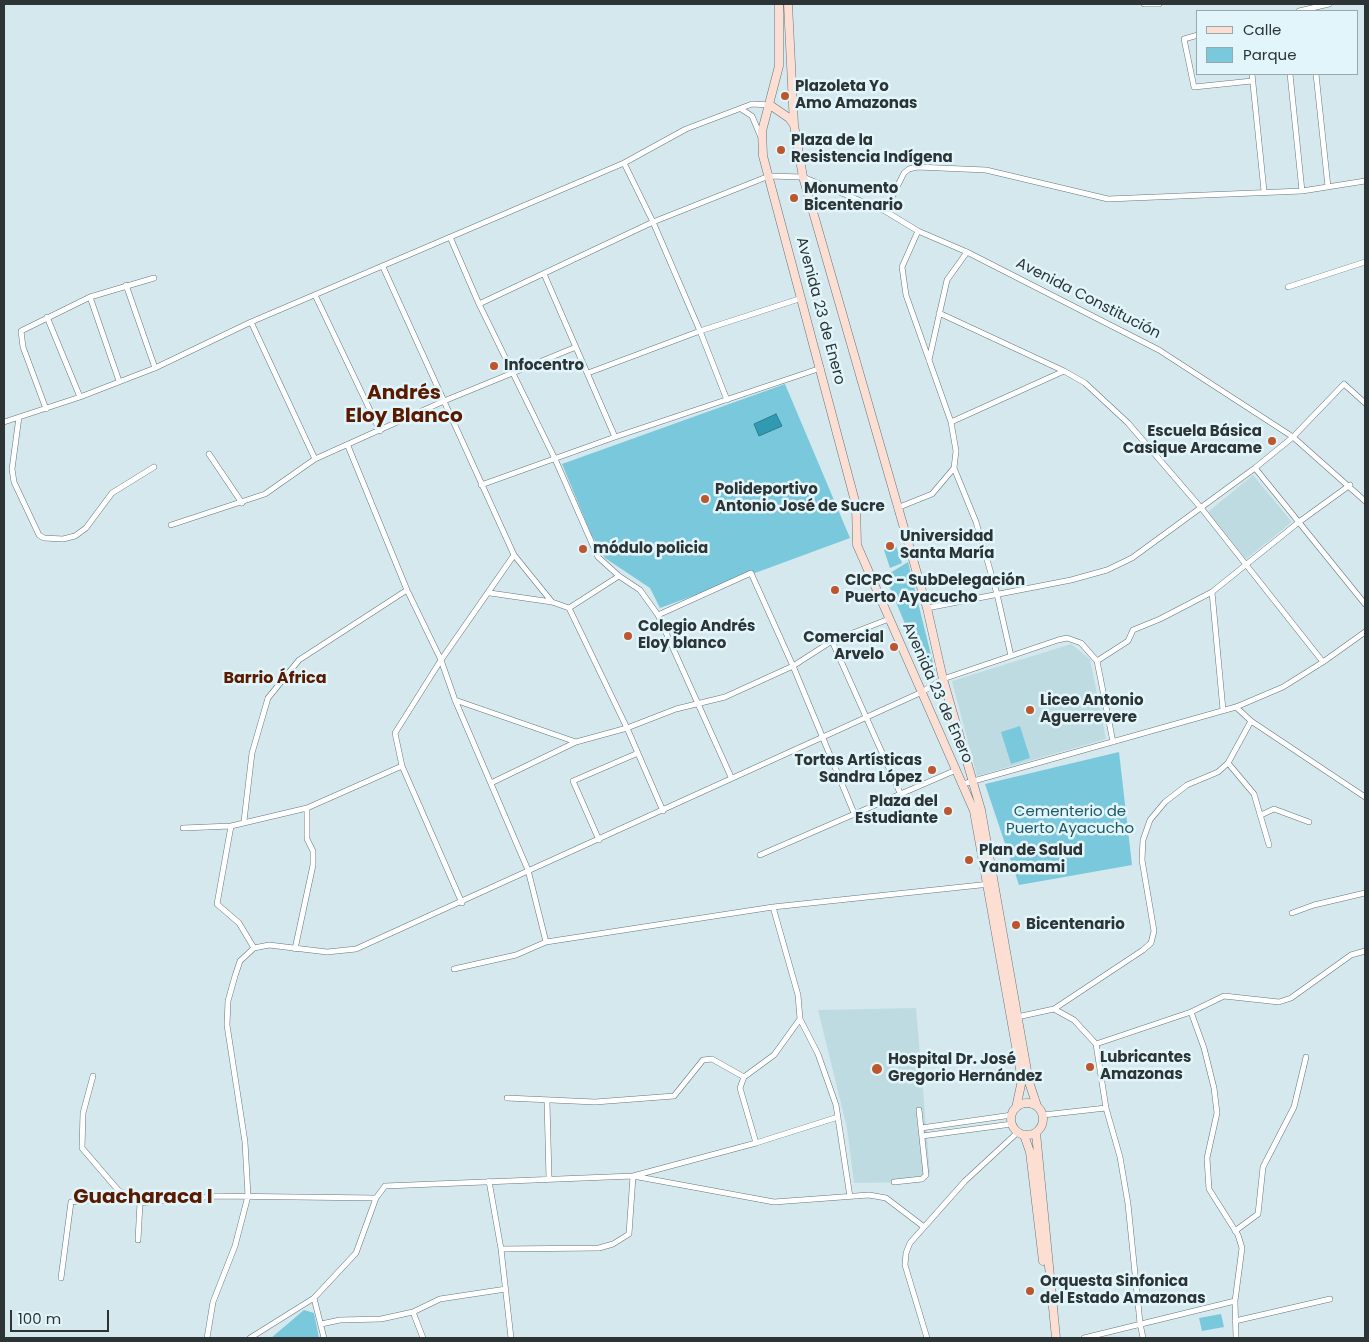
<!DOCTYPE html>
<html>
<head>
<meta charset="utf-8">
<style>
  body { margin:0 }
  #map { position:relative; width:1369px; height:1342px; overflow:hidden; background:#d4e8ed; font-family:Poppins,sans-serif }
  canvas { display:block }
  .frame { position:absolute; inset:0; border:5px solid #2c3436; pointer-events:none }
  .legend { position:absolute; left:1196px; top:10px; width:162px; height:65px; box-sizing:border-box; background:#e1f5fa; border:1px solid #99a8ac; margin:0; padding:6px 9px; list-style:none; font-size:15px; color:#2c3436 }
  .legend li { display:flex; align-items:center; gap:10px; height:25px }
  .legend b { width:25px; border:1px solid #99a8ac }
  .scale { position:absolute; left:10px; top:1310px; width:99px; height:22px; box-sizing:border-box; border:2px solid #2c3436; border-top:0; padding-left:6px; font-size:15px; line-height:18px; white-space:nowrap; color:#2c3436; -webkit-text-stroke:4px #e1f5fa; paint-order:stroke }
</style>
</head>
<body>
<div id="map">
<canvas width="1369" height="1342"></canvas>
<div class="frame"></div>
<ul class="legend">
<li><b style="height:6px;background:#fdded3"></b>Calle</li>
<li><b style="height:14px;background:#7ac8dc"></b>Parque</li>
</ul>
<div class="scale">100 m</div>
</div>
<script>
const ctx = document.querySelector('canvas').getContext('2d');
ctx.lineJoin = 'round';
function paint(path, color) {
  ctx.fillStyle = color;
  ctx.fill(path, 'evenodd');
}
function poly(rows) {
  const path = new Path2D();
  for (const r of rows) {
    if (r.length === 3) {
      path.moveTo(r[0] + r[2], r[1]);
      path.arc(r[0], r[1], r[2], 0, 2 * Math.PI);
      continue;
    }
    path.moveTo(r[0], r[1]);
    for (let i = 2; i < r.length; i += 2) path.lineTo(r[i], r[i + 1]);
  }
  return path;
}
function strokePath(path, color, width, dash) {
  ctx.strokeStyle = color;
  ctx.lineWidth = width;
  ctx.lineCap = dash ? 'butt' : 'round';
  ctx.setLineDash(dash || []);
  ctx.stroke(path);
}
function label(font, color, halo, rows, align = 'center') {
  ctx.font = font + ' Poppins,sans-serif';
  ctx.lineWidth = 5;
  ctx.setLineDash([]);
  ctx.textBaseline = 'middle';
  ctx.strokeStyle = halo;
  ctx.fillStyle = color;
  for (const [text, x, y, turn = 0] of rows) {
    ctx.save();
    ctx.translate(x, y);
    ctx.rotate((+turn || 0) * Math.PI / 180);
    ctx.textAlign = isNaN(turn) ? turn : align;
    if (halo) ctx.strokeText(text, 0, 0);
    ctx.fillText(text, 0, 0);
    ctx.restore();
  }
}
const built = poly([
  [1253,475,1292,522,1246,559,1208,512],
  [1071,644,1090,659,1106,739,977,776,952,681],
  [916,1008,930,1173,922,1182,854,1183,847,1128,818,1010]
]);
const green = poly([
  [785,384,850,538,660,608,650,588,605,558,591,534,562,464],
  [896,546,902,563,890,568,884,550],
  [908,562,935,671,933,677,926,674,885,576],
  [1020,726,1030,758,1011,764,1001,732],
  [1119,752,1132,865,1019,885,985,784],
  [304,1310,314,1313,319,1338,271,1338],
  [1221,1314,1224,1327,1202,1331,1199,1318]
]);
const water = poly([
  [776,414,782,426,759,436,754,424,776,414]
]);
const minor = poly([
  [1144,4,1159,4],
  [1299,11,1329,4],
  [1198,35,1184,39,1194,87,1252,81],
  [1252,74,1264,191],
  [1290,74,1302,191],
  [1316,74,1328,187],
  [741,109,752,116,760,135],
  [624,163,653,222,700,331,727,400],
  [885,211,904,173,909,169,917,167,986,170,1108,199,1302,191,1365,181],
  [450,237,479,304,555,459,598,557,619,576,640,590,658,615,731,777],
  [383,267,514,555,552,602],
  [544,274,615,437],
  [126,285,155,368],
  [1288,287,1365,262],
  [315,295,380,431],
  [90,297,119,381],
  [479,304,653,222,769,176,803,177,885,211,918,231,967,252,1159,350,1293,437,1365,501],
  [939,313,1064,371,1085,383,1128,423,1202,509,1323,662],
  [47,317,80,397],
  [251,322,315,459],
  [929,360,947,280,967,252],
  [588,373,700,331,802,298],
  [46,409,23,347,21,331,90,297,154,278],
  [19,417,12,469,14,482,39,535,44,538,63,539,75,536,86,528,112,493,154,467],
  [4,422,80,397,155,368,251,322,624,163,686,129,752,104,770,105],
  [951,422,1064,371],
  [348,446,407,590,441,660,455,700,528,870,546,942],
  [209,454,242,503],
  [954,468,976,522,997,594,1011,656],
  [1255,468,1365,604],
  [481,485,615,437,821,368],
  [897,508,932,494,954,468,956,451,951,422,906,295,902,267,918,231],
  [171,525,265,494,315,459,444,401,576,347],
  [1212,592,1223,710],
  [490,593,552,602,569,608,627,728,663,811],
  [569,608,619,576],
  [927,608,1071,580,1107,570,1132,558,1255,468,1293,437,1344,384,1365,403],
  [658,615,751,573,793,666,854,813],
  [832,641,901,795],
  [1097,661,1128,641,1133,630,1160,619,1212,592,1299,522,1350,485],
  [455,700,576,742],
  [1236,707,1251,721,1365,797],
  [1228,763,1254,794,1269,845],
  [491,783,576,742,627,728,676,709,725,697,793,666,832,641,889,619],
  [963,784,1236,707,1283,687,1323,662,1365,632],
  [1261,815,1274,809,1309,822],
  [244,821,252,753,268,698,299,660,407,590],
  [231,826,217,904,239,923,254,948],
  [183,828,231,826,307,808,402,766],
  [599,840,573,781,638,753],
  [760,855,956,770],
  [462,903,402,766,395,733,441,660,514,555],
  [773,907,798,995,800,1019,818,1054,836,1105,850,1197],
  [1292,913,1314,905,1365,893],
  [295,949,313,865,313,851,307,839,307,808],
  [454,969,516,955,546,942,773,907,990,884],
  [1054,1009,1074,1020,1096,1044,1106,1108,1120,1157,1128,1204,1140,1323,1143,1338],
  [1191,1012,1204,1048,1214,1088,1217,1113,1207,1158,1209,1189,1238,1235,1242,1248,1235,1301,1236,1338],
  [1017,1017,1054,1009,1143,950,1151,943,1154,931,1142,860,1143,840,1150,820,1165,802,1187,785,1218,772,1228,763,1251,721],
  [1096,1044,1191,1012,1224,996,1279,1002,1291,998,1351,955,1365,951],
  [93,1076,83,1113,82,1148,118,1190,140,1203,216,1196,376,1198],
  [507,1098,595,1102,674,1096,703,1060,712,1059,744,1077],
  [547,1101,549,1179],
  [1043,1115,1106,1108],
  [921,1128,1012,1115],
  [922,1136,1012,1124],
  [756,1143,740,1088,744,1077,774,1055,800,1019],
  [489,1181,501,1249,511,1338],
  [894,1182,922,1179,926,1175,919,1110],
  [1235,1231,1258,1214,1263,1167,1294,1107,1306,1057],
  [501,1249,599,1248,613,1244,629,1234,633,1176,756,1143,838,1117],
  [61,1278,71,1202,118,1197,140,1203,138,1240],
  [314,1298,324,1338],
  [413,1312,423,1338],
  [1235,1321,1330,1299],
  [321,1324,340,1320,381,1319,413,1312,440,1299,506,1289],
  [207,1338,213,1302,235,1246,248,1196,245,1142,227,1025,228,1001,235,976,240,961,254,948,269,945,327,952,356,949,922,692,943,679,1058,640,1067,638,1081,643,1097,661,1113,742],
  [250,1338,314,1298,356,1253,376,1198,385,1186,633,1176,774,1202,869,1195,886,1198,924,1227],
  [927,1338,905,1265,906,1253,910,1243,965,1181,1018,1132],
  [1084,1338,1235,1301]
]);
const secondary = poly([
  [779,4,779,66,762,131,763,156,856,505,857,545,974,811,1022,1080,1016,1108],
  [788,4,794,125,803,177,927,608,943,679,981,810,1029,1082,1037,1106],
  [770,105,789,118,794,125],
  [1027,1119,16],
  [1036,1133,1056,1338],
  [1024,1135,1030,1152,1043,1261]
]);
const markers = [
  [785,96,5,"#bd552d"],
  [781,150,5,"#bd552d"],
  [794,198,5,"#bd552d"],
  [494,366,5,"#bd552d"],
  [1272,441,5,"#bd552d"],
  [705,499,5,"#bd552d"],
  [890,546,5,"#bd552d"],
  [583,549,5,"#bd552d"],
  [835,590,5,"#bd552d"],
  [628,636,5,"#bd552d"],
  [894,647,5,"#bd552d"],
  [1030,710,5,"#bd552d"],
  [932,770,5,"#bd552d"],
  [948,811,5,"#bd552d"],
  [969,860,5,"#bd552d"],
  [1016,925,5,"#bd552d"],
  [1090,1067,5,"#bd552d"],
  [877,1069,6,"#bd552d"],
  [1030,1291,5,"#bd552d"]
];
const poiNames = [
  ["Plazoleta Yo",795,87],
  ["Amo Amazonas",795,104],
  ["Plaza de la",791,141],
  ["Resistencia Indígena",791,158],
  ["Monumento",804,189],
  ["Bicentenario",804,206],
  ["Infocentro",504,366],
  ["Escuela Básica",1262,432,"right"],
  ["Casique Aracame",1262,449,"right"],
  ["Polideportivo",715,490],
  ["Antonio José de Sucre",715,507],
  ["Universidad",900,537],
  ["Santa María",900,554],
  ["módulo policia",593,549],
  ["CICPC - SubDelegación",845,581],
  ["Puerto Ayacucho",845,598],
  ["Colegio Andrés",638,627],
  ["Eloy blanco",638,644],
  ["Comercial",884,638,"right"],
  ["Arvelo",884,655,"right"],
  ["Liceo Antonio",1040,701],
  ["Aguerrevere",1040,718],
  ["Tortas Artísticas",922,761,"right"],
  ["Sandra López",922,778,"right"],
  ["Plaza del",938,802,"right"],
  ["Estudiante",938,819,"right"],
  ["Plan de Salud",979,851],
  ["Yanomami",979,868],
  ["Bicentenario",1026,925],
  ["Lubricantes",1100,1058],
  ["Amazonas",1100,1075],
  ["Hospital Dr. José",888,1060],
  ["Gregorio Hernández",888,1077],
  ["Orquesta Sinfonica",1040,1282],
  ["del Estado Amazonas",1040,1299]
];
const streetNames = [
  ["Avenida Constitución",1088,299,27],
  ["Avenida 23 de Enero",820,311,75],
  ["Avenida 23 de Enero",937,693,66]
];
const parkNames = [
  ["Cementerio de",1070,812],
  ["Puerto Ayacucho",1070,829]
];
const neighbourhoodNames = [
  ["Barrio África",275,679]
];
const districtNames = [
  ["Andrés",404,394],
  ["Eloy Blanco",404,417],
  ["Guacharaca I",143,1198]
];
paint(built, '#bfdbe2');
paint(green, '#7ac8dc');
paint(water, '#309ab2');
strokePath(water, '#2f7b8d', 1);
strokePath(minor, '#65777c', 6);
strokePath(secondary, '#65777c', 9);
strokePath(minor, '#fff', 5);
strokePath(secondary, '#fdded3', 8);
for (const [x, y, r, color] of markers) {
  const dot = new Path2D();
  dot.arc(x, y, r, 0, 2 * Math.PI);
  ctx.fillStyle = color;
  ctx.fill(dot);
  strokePath(dot, '#e1f5fa', 2);
}
label('bold 15px', '#2c3436', '#e1f5fa', poiNames, 'left');
label('15px', '#2c3436', '#e1f5fa', streetNames);
label('15px', '#215967', '#e1f5fa', parkNames);
label('bold 16px', '#591a00', '#e1f5fa', neighbourhoodNames);
label('bold 20px', '#591a00', '#e1f5fa', districtNames);
</script>
</body>
</html>
